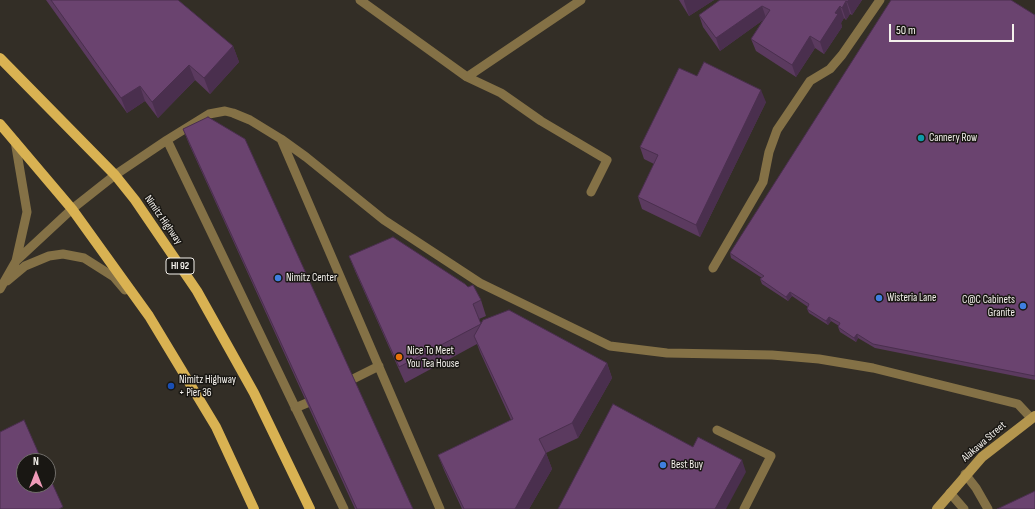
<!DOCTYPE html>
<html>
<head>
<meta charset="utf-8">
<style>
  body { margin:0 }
  #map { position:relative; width:1035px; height:509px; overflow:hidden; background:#332e26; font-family:"Sofia Sans Condensed",sans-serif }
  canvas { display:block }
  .north { position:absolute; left:16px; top:453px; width:40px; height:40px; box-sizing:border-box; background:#191713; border:1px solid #716e6a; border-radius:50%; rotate:0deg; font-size:11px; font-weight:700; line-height:16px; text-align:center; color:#f4f1ec }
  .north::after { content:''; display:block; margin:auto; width:14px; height:18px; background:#ef9ab8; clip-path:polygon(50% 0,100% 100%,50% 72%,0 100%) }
  .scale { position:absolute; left:889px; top:24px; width:125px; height:18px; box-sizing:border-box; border:2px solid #f4f1ec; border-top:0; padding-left:5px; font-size:12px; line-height:14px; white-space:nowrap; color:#f4f1ec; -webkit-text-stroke:3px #191713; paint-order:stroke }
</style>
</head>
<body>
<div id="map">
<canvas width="1035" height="509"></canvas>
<div class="north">N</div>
<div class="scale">50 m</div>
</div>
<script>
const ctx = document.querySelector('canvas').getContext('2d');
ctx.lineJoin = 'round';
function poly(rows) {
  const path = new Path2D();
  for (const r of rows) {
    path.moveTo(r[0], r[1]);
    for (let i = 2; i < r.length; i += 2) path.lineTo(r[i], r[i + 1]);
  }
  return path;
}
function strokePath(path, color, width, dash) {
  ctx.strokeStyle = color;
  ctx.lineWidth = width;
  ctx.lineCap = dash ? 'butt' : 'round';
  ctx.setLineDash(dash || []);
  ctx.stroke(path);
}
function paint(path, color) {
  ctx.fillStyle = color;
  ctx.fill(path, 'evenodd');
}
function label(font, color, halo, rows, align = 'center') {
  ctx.font = font + ' "Sofia Sans Condensed",sans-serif';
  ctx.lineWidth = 3;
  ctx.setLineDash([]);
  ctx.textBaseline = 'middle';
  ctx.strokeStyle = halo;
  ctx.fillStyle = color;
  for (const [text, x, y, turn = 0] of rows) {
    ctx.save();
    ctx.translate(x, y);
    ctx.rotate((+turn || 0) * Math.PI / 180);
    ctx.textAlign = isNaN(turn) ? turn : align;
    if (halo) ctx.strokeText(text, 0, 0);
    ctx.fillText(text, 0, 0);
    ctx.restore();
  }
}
const service = poly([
  [360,0,467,77,501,93,541,121,607,160,591,192],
  [467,77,581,0],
  [281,139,440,509],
  [167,140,344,509],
  [15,141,27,212,16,261],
  [713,268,763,182,769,152,777,130,810,81,830,69,842,55,880,0],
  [7,281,25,266,49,256,63,254,84,258,114,277,125,290],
  [0,289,16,261,72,209,115,175,167,140,209,114,225,111,233,113,250,120,281,139,306,157,384,220,480,283,610,346,667,353,772,355,819,359,873,368,1018,404,1031,418],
  [353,379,379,366],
  [295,408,307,403],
  [717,430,771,456,744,509],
  [965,474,976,488,988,509],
  [950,493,964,509]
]);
const secondary = poly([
  [937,509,982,457,1035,416]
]);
const primary = poly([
  [0,58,115,175,135,200,197,291,254,393,310,509],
  [0,124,72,209,149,316,216,427,254,509]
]);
const wall = poly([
  [46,0,178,0,233,46,239,62,210,94,195,80,158,118,145,101,127,113],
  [679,0,714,0,689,16],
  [720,0,862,0,852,15,850,14,846,20,844,18,841,23,842,27,824,54,815,48,796,77,756,51,751,39,763,20,720,51,703,27,699,15],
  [1035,15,1035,380,875,348,858,338,856,342,840,332,838,327,839,326,831,321,828,325,809,313,807,309,808,307,792,296,788,301,762,284,760,279,762,278,731,258,730,253],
  [697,76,766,102,700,237,642,209,638,197,654,164,644,159,640,147],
  [183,129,413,509,355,509,189,144],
  [349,256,468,287,481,300,486,316,479,319,481,324,607,363,612,378,578,438,546,453,552,469,529,509,462,509,444,470,438,455,511,420,480,352,477,344,405,383,355,271]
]);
const shadedWall = poly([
  [684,0,714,0,689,16,684,1],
  [849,0,862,0,852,15,847,2],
  [846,1,850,14,846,20,842,8],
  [762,6,766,18,720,51,716,38],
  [840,6,844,18,841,23,842,27,824,54,820,42,835,13],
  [810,36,815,48,796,77,792,65],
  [233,46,239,62,210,94,204,78],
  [189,65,195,80,158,118,152,102],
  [140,86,145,101,127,113,121,98],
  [761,90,766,102,700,237,696,225],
  [790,292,792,296,788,301,786,297],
  [829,317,831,321,828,325,826,321],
  [857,334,858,338,856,342,854,338],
  [607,363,612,378,578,438,572,423],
  [546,453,552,469,529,509,515,509],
  [742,460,746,472,726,509,715,509]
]);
const building = poly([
  [51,0,178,0,233,46,204,78,189,65,152,102,140,86,121,98,51,0],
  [720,0,849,0,847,2,846,1,842,8,840,6,835,13,838,14,820,42,810,36,792,65,751,39,770,10,762,6,716,38,699,15,720,0],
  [891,0,1011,0,1035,15,1035,376,873,344,857,334,854,338,838,327,840,323,829,317,826,321,807,309,809,304,790,292,786,297,760,279,764,276,730,253,891,0],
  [704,62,761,90,696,225,638,197,658,155,640,147,679,68,697,76,704,62],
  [208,117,245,139,413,509,357,509,183,129,208,117],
  [393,237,465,284,468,287,473,285,481,300,473,304,481,324,399,367,349,256,393,237],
  [509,310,607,363,572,423,539,439,546,453,515,509,464,509,438,455,513,419,474,336,483,320,509,310],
  [613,404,693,447,698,437,742,460,715,509,558,509,613,404],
  [24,420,42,461,24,461,24,485,48,485,48,474,63,507,59,509,0,509,0,432,24,420],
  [1035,491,1035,509,997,509,1035,491]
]);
const markers = [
  [921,138,4,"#0f9aa8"],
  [278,278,4,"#3f7fe0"],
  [879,298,4,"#3f7fe0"],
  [1023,306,4,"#3f7fe0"],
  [399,357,4,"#e8710a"],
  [171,386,4,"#1a4fb4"],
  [663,465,4,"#3f7fe0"]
];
const shields = [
  [180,266,28]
];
const shieldNames = [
  ["HI 92",180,266]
];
const poiNames = [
  ["Cannery Row",929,138],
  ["Nimitz Center",286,278],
  ["Wisteria Lane",887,298],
  ["C@C Cabinets",1015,300,"right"],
  ["Granite",1015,313,"right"],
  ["Nice To Meet",407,351],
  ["You Tea House",407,364],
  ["Nimitz Highway",179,380],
  ["+ Pier 36",179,393],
  ["Best Buy",671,465]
];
const streetNames = [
  ["Nimitz Highway",163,220,55],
  ["Alakawa Street",984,442,-41]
];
strokePath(service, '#847146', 9);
strokePath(secondary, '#b4964e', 10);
strokePath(primary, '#d9b252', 10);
paint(wall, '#5b3a5f');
paint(shadedWall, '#4a2f4e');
paint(building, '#6a436f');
strokePath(building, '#4a2f4e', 1);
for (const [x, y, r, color] of markers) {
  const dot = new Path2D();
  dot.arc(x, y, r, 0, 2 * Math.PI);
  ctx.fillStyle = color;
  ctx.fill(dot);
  strokePath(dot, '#191713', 1.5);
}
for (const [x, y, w] of shields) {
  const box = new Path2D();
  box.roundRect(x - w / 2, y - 8, w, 16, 3);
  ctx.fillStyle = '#191713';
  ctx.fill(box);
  strokePath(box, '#f4f1ec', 1);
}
label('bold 10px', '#f4f1ec', null, shieldNames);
label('11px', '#f4f1ec', '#191713', poiNames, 'left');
label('11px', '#f4f1ec', '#191713', streetNames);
</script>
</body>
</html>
